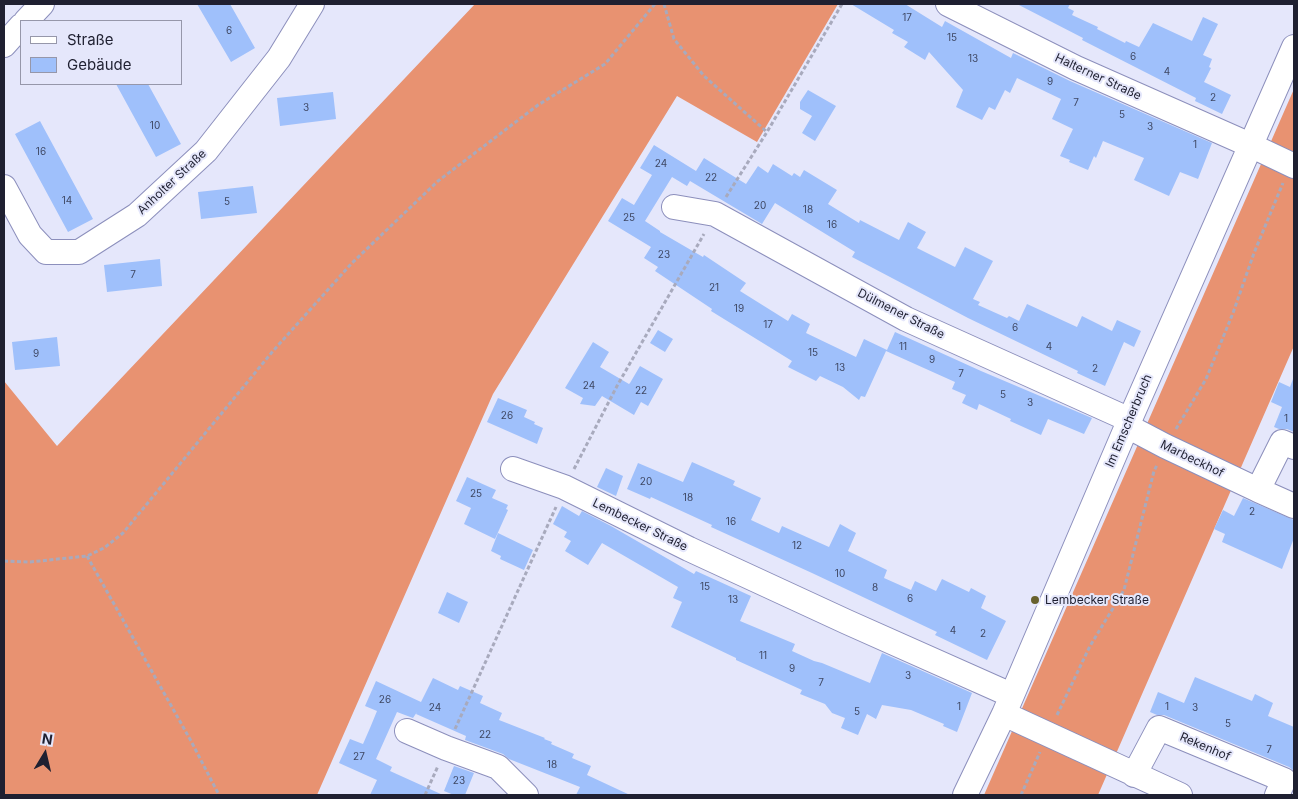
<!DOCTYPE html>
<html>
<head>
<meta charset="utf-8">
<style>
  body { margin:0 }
  #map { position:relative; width:1298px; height:799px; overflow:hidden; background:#e5e7fb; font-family:Inter,sans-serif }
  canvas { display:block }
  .frame { position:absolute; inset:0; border:5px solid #1f2031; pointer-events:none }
  .legend { position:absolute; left:20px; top:20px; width:162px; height:65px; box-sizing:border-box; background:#e5e7fb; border:1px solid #9697aa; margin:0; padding:6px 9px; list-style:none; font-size:15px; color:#1f2031 }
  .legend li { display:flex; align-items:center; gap:10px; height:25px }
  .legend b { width:25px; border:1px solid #9697aa }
  .north { position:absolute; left:20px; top:729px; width:50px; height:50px; -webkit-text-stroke:4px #e5e7fb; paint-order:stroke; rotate:9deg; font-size:14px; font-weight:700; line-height:20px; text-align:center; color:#1f2031 }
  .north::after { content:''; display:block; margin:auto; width:18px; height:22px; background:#1f2031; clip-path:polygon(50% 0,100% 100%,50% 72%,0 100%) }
</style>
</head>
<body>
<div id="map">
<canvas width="1298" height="799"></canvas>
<div class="frame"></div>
<ul class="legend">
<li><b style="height:6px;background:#fff"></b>Straße</li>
<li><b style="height:14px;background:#9fc0fb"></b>Gebäude</li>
</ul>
<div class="north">N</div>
</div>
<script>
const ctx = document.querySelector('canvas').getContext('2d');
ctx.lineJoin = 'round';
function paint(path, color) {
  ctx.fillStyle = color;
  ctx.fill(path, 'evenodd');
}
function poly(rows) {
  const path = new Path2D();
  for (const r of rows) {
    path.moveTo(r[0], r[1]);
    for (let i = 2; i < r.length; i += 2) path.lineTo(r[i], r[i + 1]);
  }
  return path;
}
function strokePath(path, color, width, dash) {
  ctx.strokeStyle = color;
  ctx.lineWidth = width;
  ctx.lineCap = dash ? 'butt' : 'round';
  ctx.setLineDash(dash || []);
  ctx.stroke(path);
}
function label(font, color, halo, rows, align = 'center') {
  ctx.font = font + ' Inter,sans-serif';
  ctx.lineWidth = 4;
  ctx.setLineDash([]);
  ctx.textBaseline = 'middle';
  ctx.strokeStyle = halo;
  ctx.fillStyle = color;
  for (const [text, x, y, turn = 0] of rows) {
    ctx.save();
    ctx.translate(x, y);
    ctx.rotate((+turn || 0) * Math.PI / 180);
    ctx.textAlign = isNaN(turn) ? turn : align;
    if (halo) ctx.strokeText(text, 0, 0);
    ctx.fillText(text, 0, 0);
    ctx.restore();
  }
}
const forest = poly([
  [475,4,838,4,757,142,677,96,493,394,317,795,4,795,4,381,57,446],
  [1294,89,1294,346,1098,795,984,795]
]);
const building = poly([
  [197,4,230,4,255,48,231,62],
  [851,4,905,4,942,27,945,21,1011,58,1013,53,1070,81,1212,143,1198,179,1180,172,1169,196,1134,180,1144,158,1103,141,1096,158,1094,156,1088,170,1069,162,1070,160,1060,156,1073,129,1052,119,1061,99,1017,78,1010,93,1005,90,995,110,989,107,982,120,956,107,963,90,929,52,925,60,904,47,908,42,892,33,894,30],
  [1017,4,1070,4,1068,8,1074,11,1072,15,1098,27,1097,29,1125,43,1126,41,1139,47,1153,23,1192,41,1203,17,1218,24,1203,55,1212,59,1209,67,1211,68,1204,82,1231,95,1222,114,1195,101,1196,98,1082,40,1083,38],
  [116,84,148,84,181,144,156,157],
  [808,90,836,106,815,141,802,133,812,116,800,109,800,102],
  [333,92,336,119,280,126,277,98],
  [40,121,93,219,68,232,15,134],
  [654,145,696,171,704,158,746,184,758,166,768,173,773,164,792,176,794,173,800,177,804,170,837,190,828,204,859,223,860,220,899,240,908,222,926,232,917,248,955,267,965,247,993,261,973,299,980,302,978,305,1007,318,1009,316,1019,321,1027,304,1077,327,1082,316,1112,331,1117,320,1141,331,1134,347,1124,342,1105,386,1077,373,1078,371,968,318,852,257,855,252,775,203,762,224,690,181,687,186,672,177,645,221,660,231,660,232,703,257,704,255,746,283,740,291,788,321,792,314,810,324,806,333,856,357,864,339,887,350,895,332,981,371,1092,418,1084,434,1048,419,1041,435,1010,421,1011,419,979,404,977,410,962,403,966,395,952,389,955,382,886,351,865,397,861,396,859,400,843,387,820,376,816,381,788,367,792,361,711,311,712,309,655,271,658,267,644,258,651,247,608,221,622,198,634,205,652,175,640,168],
  [253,186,257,213,201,219,198,192],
  [160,259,162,286,107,292,104,265],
  [658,330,673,339,665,352,650,343],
  [57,337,60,366,15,370,12,342],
  [593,342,609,352,600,367,629,384,630,383,640,366,663,379,648,406,641,402,634,415,602,396,595,406,580,404,583,398,565,388],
  [1293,379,1294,379,1294,432,1287,429,1279,429,1274,427,1282,407,1271,402,1279,382,1290,387],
  [498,398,527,410,524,417,535,422,534,424,543,428,537,444,487,422],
  [692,462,735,481,733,485,761,498,751,520,779,533,782,526,829,547,840,524,856,533,848,551,887,570,884,578,911,590,915,581,936,591,942,579,969,592,971,588,986,596,981,608,1006,621,987,660,935,635,937,632,812,573,711,527,712,525,651,497,650,499,627,489,638,463,683,482],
  [606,468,623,476,616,496,597,487],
  [467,477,496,490,492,498,508,505,506,509,508,510,495,539,464,524,471,508,456,501],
  [1243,498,1294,520,1294,538,1282,569,1222,542,1225,534,1214,529,1223,510,1234,516],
  [562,506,579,516,582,511,611,526,694,574,696,571,751,596,740,621,795,644,792,651,814,661,822,663,870,683,882,653,972,693,957,732,943,726,944,724,911,710,882,705,876,719,867,714,858,735,841,728,845,718,832,713,825,704,800,694,802,690,736,660,736,658,671,627,682,602,673,598,678,587,602,543,588,565,565,551,571,541,564,537,567,532,553,524],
  [498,533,533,550,524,570,500,559,501,556,491,551],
  [447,592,468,602,459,623,438,613],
  [1195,677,1252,701,1255,694,1273,703,1268,716,1294,727,1294,771,1289,767,1164,715,1157,715,1150,712,1158,692,1184,703],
  [433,678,458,690,460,686,483,696,480,703,502,713,499,720,545,738,544,739,552,742,551,744,574,754,572,758,591,766,587,775,630,795,576,795,580,787,509,759,503,754,465,740,466,736,416,714,417,712,413,718,397,712,376,759,392,767,390,771,443,795,370,795,377,780,339,763,350,739,363,744,370,728,377,711,365,706,376,681,421,702],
  [454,766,474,773,465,795,454,795,444,791]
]);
const path = poly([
  [664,4,674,39,704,76,767,132],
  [726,197,767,132,842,4],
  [1176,429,1206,379,1233,313,1254,253,1283,183],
  [574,469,617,386,704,234],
  [87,556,191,741,219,795],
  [4,561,30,562,87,556,104,548,123,533,273,351,351,264,438,181,538,105,605,64,655,4],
  [1057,715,1090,646,1124,590,1154,471,1157,465],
  [455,729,556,507],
  [425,795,438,766],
  [1021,795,1040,752]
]);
const minor = poly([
  [948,4,1076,68,1250,145,1294,166],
  [26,21,42,4],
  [4,45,21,26],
  [4,187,30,235,46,252,79,252,137,215,206,151,279,58,312,4],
  [674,207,715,214,906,319,1130,420],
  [1127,426,1165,446,1258,490,1294,506],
  [513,469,564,487,689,549,847,622,1011,695],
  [1258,490,1282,442,1294,447],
  [1004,714,1180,795],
  [407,731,446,748,498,767,526,795],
  [1134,775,1159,728,1284,780,1277,795],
  [965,795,1004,714,1127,426,1294,47]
]);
const markers = [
  [1035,600,5,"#68612d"]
];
const numberNames = [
  ["17",907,18],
  ["6",229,31],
  ["15",952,38],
  ["6",1133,57],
  ["13",973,59],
  ["4",1167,72],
  ["9",1050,82],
  ["2",1213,98],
  ["7",1076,103],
  ["3",306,108],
  ["5",1122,115],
  ["10",155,126],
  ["3",1150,127],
  ["1",1195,145],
  ["16",41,152],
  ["24",661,164],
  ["22",711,178],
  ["14",67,201],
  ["5",227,202],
  ["20",760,206],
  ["18",808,210],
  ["25",629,218],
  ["16",832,225],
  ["23",664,255],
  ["7",133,275],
  ["21",714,288],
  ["19",739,309],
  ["17",768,325],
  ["6",1015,328],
  ["11",903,347],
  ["4",1049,347],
  ["15",813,353],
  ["9",36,354],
  ["9",932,360],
  ["13",840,368],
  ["2",1095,369],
  ["7",961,374],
  ["24",589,386],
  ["22",641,391],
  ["5",1003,395],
  ["3",1030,403],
  ["26",507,416],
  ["1",1286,419],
  ["20",646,482],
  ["25",476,494],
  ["18",688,498],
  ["2",1252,512],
  ["16",731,522],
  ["12",797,546],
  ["10",840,574],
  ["15",705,587],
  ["8",875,588],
  ["6",910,599],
  ["13",733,600],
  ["4",953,631],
  ["2",983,634],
  ["11",763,656],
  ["9",792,669],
  ["3",908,676],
  ["7",821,683],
  ["26",385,700],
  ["1",959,707],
  ["1",1167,707],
  ["24",435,708],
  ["3",1195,708],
  ["5",857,712],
  ["5",1228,724],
  ["22",485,735],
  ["7",1269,750],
  ["27",359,757],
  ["18",552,765],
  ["23",459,781]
];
const streetNames = [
  ["Halterner Straße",1098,77,25],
  ["Anholter Straße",172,182,-43],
  ["Dülmener Straße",901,314,27],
  ["Im Emscherbruch",1129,421,-67],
  ["Marbeckhof",1192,459,26],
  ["Lembecker Straße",640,525,26],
  ["Rekenhof",1205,747,23]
];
const poiNames = [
  ["Lembecker Straße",1045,600]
];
paint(forest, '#e89271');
paint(building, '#9fc0fb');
strokePath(minor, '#8c8fbc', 26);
strokePath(path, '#a8aabd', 3, [4, 2.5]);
strokePath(minor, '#fff', 24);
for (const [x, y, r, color] of markers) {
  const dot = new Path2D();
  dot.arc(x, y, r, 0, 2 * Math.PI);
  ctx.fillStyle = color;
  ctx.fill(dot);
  strokePath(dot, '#e5e7fb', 2);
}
label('10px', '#3f4864', null, numberNames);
label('12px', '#1f2031', '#e5e7fb', streetNames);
label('12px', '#1f2031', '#e5e7fb', poiNames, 'left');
</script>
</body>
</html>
